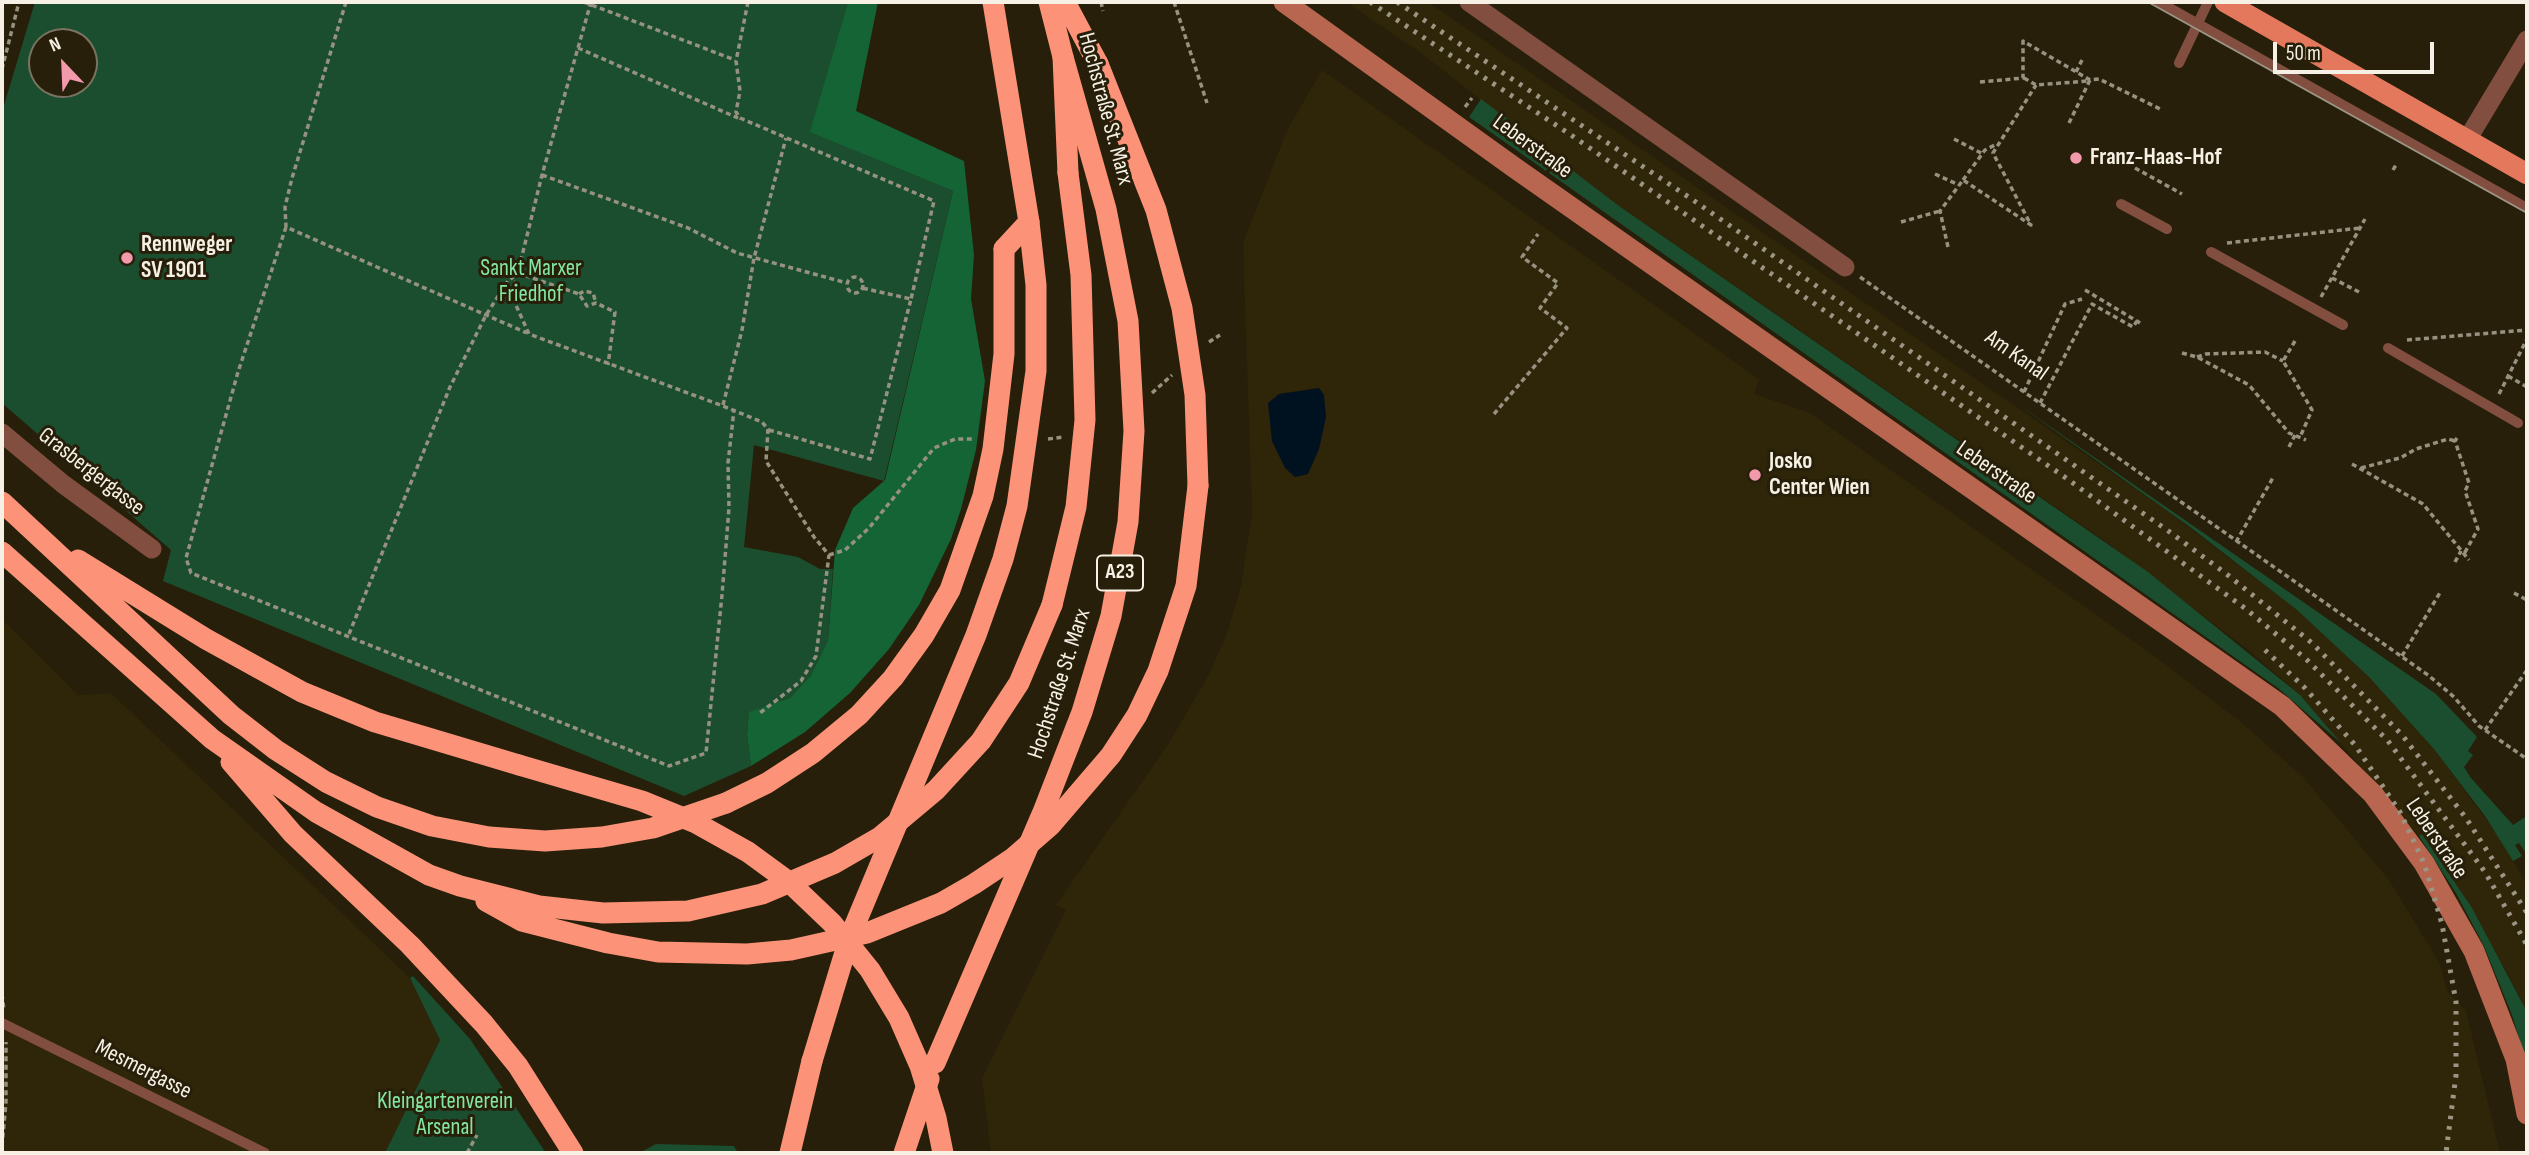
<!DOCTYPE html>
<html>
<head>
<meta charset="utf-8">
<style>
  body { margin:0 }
  #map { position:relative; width:2529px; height:1155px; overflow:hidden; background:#271f0a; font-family:"Sofia Sans Condensed",sans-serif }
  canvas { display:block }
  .frame { position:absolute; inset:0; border:4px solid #f6f1e4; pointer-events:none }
  .north { position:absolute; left:28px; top:28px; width:70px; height:70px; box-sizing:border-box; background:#271f0a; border:2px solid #7a7361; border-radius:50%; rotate:337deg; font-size:19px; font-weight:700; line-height:28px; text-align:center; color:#f6f1e4 }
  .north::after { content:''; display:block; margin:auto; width:24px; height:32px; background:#f29aac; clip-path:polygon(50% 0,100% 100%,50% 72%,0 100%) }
  .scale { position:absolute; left:2273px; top:42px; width:161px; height:32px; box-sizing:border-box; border:4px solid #f6f1e4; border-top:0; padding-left:9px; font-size:21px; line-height:24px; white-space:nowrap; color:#f6f1e4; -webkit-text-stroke:5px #271f0a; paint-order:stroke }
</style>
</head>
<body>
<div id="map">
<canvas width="2529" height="1155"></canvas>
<div class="frame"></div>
<div class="north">N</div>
<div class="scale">50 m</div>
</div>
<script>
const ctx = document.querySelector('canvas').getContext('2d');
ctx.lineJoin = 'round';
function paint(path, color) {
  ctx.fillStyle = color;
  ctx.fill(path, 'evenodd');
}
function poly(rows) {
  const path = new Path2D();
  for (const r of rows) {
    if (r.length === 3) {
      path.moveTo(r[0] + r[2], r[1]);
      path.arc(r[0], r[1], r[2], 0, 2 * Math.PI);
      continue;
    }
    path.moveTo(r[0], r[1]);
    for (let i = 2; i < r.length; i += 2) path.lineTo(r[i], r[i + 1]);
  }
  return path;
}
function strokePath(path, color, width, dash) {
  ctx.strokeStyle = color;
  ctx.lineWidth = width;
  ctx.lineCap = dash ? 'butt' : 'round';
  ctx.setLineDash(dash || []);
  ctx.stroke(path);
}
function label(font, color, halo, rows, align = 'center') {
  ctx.font = font + ' "Sofia Sans Condensed",sans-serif';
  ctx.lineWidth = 6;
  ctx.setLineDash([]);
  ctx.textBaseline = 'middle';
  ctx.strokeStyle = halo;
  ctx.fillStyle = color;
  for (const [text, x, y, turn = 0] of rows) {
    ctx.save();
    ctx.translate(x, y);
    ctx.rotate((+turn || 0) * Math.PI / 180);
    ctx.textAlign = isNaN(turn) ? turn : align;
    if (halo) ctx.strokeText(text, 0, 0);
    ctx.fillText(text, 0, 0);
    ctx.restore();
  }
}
const built = poly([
  [1346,2,1426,2,1441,11,2166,510,2297,610,2369,677,2434,749,2497,834,2527,885,2527,1013,2509,975,2421,834,2419,836,2300,695,2247,649,2102,539,1619,206,1418,51],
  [1322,70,1759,379,1754,394,1810,413,2153,655,2242,723,2303,777,2389,880,2439,962,2447,991,2466,1011,2500,1153,991,1153,982,1078,1066,910,1056,905,1167,746,1208,676,1227,633,1241,586,1252,513,1243,243,1287,130],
  [2,619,78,695,111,693,410,978,440,1040,385,1153,2,1153]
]);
const green = poly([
  [35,2,848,2,811,132,953,191,884,481,754,445,744,547,798,557,820,569,833,569,828,640,811,675,790,698,749,713,747,734,751,766,684,796,163,581,171,550,2,403,2,112],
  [42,42,84,42,84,84,42,84],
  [1481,99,1556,156,1546,171,1469,117],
  [1559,160,1619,206,2148,572,2300,695,2341,743,2278,688,1549,173],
  [2013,401,2436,694,2477,737,2468,751,2473,755,2464,767,2471,778,2513,825,2527,816,2527,851,2525,852,2519,843,2515,845,2522,856,2513,861,2485,816,2434,749,2369,677,2297,610,2190,527],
  [2422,834,2472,908,2526,1010,2527,1064,2512,1015,2484,946,2456,893,2419,836],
  [413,976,470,1039,546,1153,385,1153,440,1040,410,978],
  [656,1144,734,1146,738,1153,639,1153]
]);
const forest = poly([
  [848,2,878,2,856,111,964,161,974,255,971,299,985,381,976,450,961,509,951,539,919,605,889,649,850,693,805,732,751,766,747,734,749,712,790,698,811,675,828,640,835,550,853,508,885,480,953,191,810,132]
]);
const water = poly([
  [1319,388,1324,395,1326,417,1319,449,1308,474,1295,477,1285,468,1272,441,1268,403,1279,394]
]);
const path = poly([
  [346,2,292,178,285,207,286,227,527,333],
  [584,2,735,60],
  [591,2,542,175,514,288,515,303,529,334,723,406,762,422,768,429,766,461,814,537,829,555,816,656,801,681,760,713],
  [748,2,736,61,740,91,736,112,740,118,934,201,911,299],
  [1101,2,1103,11],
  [1174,2,1207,103],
  [578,48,738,118],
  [2,69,19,2],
  [2076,72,2082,60],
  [2024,78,2036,85,2088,81],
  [1980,82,2023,78,2023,41,2090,80,2099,79,2160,109],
  [1465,107,1472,98],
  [2069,123,2090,80],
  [1954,139,1983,154],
  [2135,168,2182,194],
  [2393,170,2397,163],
  [1935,174,1959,185],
  [542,175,688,228,737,253,847,283],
  [1963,180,1985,150,1995,145],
  [1901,222,1940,211],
  [286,227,238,372,186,558,191,573,669,766,706,753,722,595,729,508,728,463,734,410],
  [2227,243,2360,228],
  [1948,247,1940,211,1963,180,2031,225,1993,153,2036,85],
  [855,285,8],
  [1860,277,2428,675,2454,697,2479,726,2527,759],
  [2332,278,2359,292],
  [2085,290,2140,323],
  [579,294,584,291,593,293,596,303],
  [2321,297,2365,219],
  [2407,340,2527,330],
  [2295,341,2283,361,2312,410,2300,437],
  [1209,342,1220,335],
  [2182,353,2197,357,2249,385,2289,433,2306,440],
  [2197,357,2206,354,2265,352,2283,361],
  [2508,376,2527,387],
  [2024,392,2065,304,2082,299],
  [1152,393,1172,375],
  [2499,394,2527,339],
  [2040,403,2092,304,2133,327,2137,321],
  [723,405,742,330,754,258,786,138],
  [1494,414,1567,328,1540,308,1558,283,1522,257,1538,234],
  [769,430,870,459,911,299,862,288],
  [2457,438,2455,441,2469,483,2465,491,2478,529,2464,554],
  [1048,439,1064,437],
  [2289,447,2295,435],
  [2352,464,2423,504,2469,560],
  [2361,468,2400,458,2416,449,2448,439,2455,441],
  [2236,542,2274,476],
  [829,555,845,550,869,528,934,448,955,439,974,439],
  [2455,562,2461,551],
  [2514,593,2527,600],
  [349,634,450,387,486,315,508,281,518,273,579,294,587,306,596,303,615,312,608,365],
  [2402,656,2441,591],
  [2485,730,2527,670],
  [2,994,4,1010],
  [2,1146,6,1102,6,1042],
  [467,1153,477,1135]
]);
const lane = poly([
  [2159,2,2527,208],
  [2179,63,2208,2],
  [2121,204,2167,229],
  [2211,252,2343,325],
  [2388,348,2518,423],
  [2,1023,265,1153]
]);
const street = poly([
  [1469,2,1845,267],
  [2467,140,2527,40],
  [2,433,63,484,152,549]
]);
const secondary = poly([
  [1284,2,1515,168,2282,706,2373,794,2424,863,2474,951,2516,1059,2527,1114]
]);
const primary = poly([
  [2225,2,2527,174]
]);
const highway = poly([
  [993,2,1029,222,1004,249],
  [1049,2,1063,57,1068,173],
  [1065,2,1098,64],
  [2,502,231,715,276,750,326,782,377,807,432,826,489,837,545,841,602,837,653,828,726,803],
  [2,552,212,739,316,812,429,875,460,886,539,906,603,913,688,911,762,894,835,863,880,837,936,790,981,741,1019,683,1052,605],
  [78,560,206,639,302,692,375,722,519,765],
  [231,762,293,834,410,945,484,1024,518,1066,573,1153],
  [486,901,522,921,608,943,658,952,747,954,791,950,867,933,941,903,974,884,1013,858,1051,825,1111,755,1137,715,1158,671,1186,586,1198,486],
  [790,1153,812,1061],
  [904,1153,929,1079]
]);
const tram = poly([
  [2148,2,2527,213]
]);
const rail = poly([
  [1370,2,1571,135,2066,478,2246,609,2307,660,2388,741,2485,872,2527,945],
  [1397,2,1693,200,2167,530,2229,576,2312,643,2402,735,2466,818,2527,913],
  [2265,650,2305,688,2355,745,2400,812,2424,863,2442,924,2456,1002,2456,1075,2446,1153]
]);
const highwayBridge = poly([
  [1098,64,1156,210,1182,308,1195,395,1198,486],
  [1052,605,1076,507,1085,420,1081,275,1068,173],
  [519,765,642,801,696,823,748,852,789,882,832,923,870,970,899,1018,920,1066,936,1118,943,1153],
  [726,803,767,783,813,753,859,715,893,678,924,635,950,590,983,496,993,449,1004,354,1004,249],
  [812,1061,849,939,976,635,1003,559,1017,506,1036,371,1036,285,1029,222],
  [935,1063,1043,812,1082,712,1111,616,1128,522,1134,431,1128,321,1106,209,1063,57]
]);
const markers = [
  [2076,158,7,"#f29aac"],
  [127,258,7,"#f29aac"],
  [1755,475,7,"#f29aac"]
];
const shields = [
  [1120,573,46]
];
const shieldNames = [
  ["A23",1120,573]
];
const streetNames = [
  ["Hochstraße St. Marx",1105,109,75],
  ["Leberstraße",1532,147,36],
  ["Am Kanal",2016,356,35],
  ["Grasbergergasse",91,472,38],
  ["Leberstraße",1996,473,35],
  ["Hochstraße St. Marx",1060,684,-72],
  ["Leberstraße",2436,839,56],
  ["Mesmergasse",143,1070,27]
];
const poiNames = [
  ["Franz-Haas-Hof",2090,158],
  ["Rennweger",141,245],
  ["SV 1901",141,271],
  ["Josko",1769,462],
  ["Center Wien",1769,488]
];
const parkNames = [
  ["Sankt Marxer",531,269],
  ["Friedhof",531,295],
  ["Kleingartenverein",445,1102],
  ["Arsenal",445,1128]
];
paint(built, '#2f2508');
paint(green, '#1b4e2e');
paint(forest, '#146436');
paint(water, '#001120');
strokePath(path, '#979180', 3.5, [5, 3.5]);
strokePath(lane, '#824e40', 10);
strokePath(street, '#824e40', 19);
strokePath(secondary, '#b96651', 21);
strokePath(primary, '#e4785d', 21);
strokePath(highway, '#fc9379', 21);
strokePath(tram, '#9b9584', 2);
strokePath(rail, '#9b9584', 5, [3.5, 7]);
strokePath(highwayBridge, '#fc9379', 21);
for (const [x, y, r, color] of markers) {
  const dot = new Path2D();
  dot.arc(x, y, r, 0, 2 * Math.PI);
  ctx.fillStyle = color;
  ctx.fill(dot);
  strokePath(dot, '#271f0a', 2.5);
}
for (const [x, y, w] of shields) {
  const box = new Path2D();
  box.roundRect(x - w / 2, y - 17.5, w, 35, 5);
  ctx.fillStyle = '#271f0a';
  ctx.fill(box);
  strokePath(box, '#f6f1e4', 2);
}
label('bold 21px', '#f6f1e4', null, shieldNames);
label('23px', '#f6f1e4', '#271f0a', streetNames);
label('bold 23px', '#f6f1e4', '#271f0a', poiNames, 'left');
label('23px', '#83e7a2', '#271f0a', parkNames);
</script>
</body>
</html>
